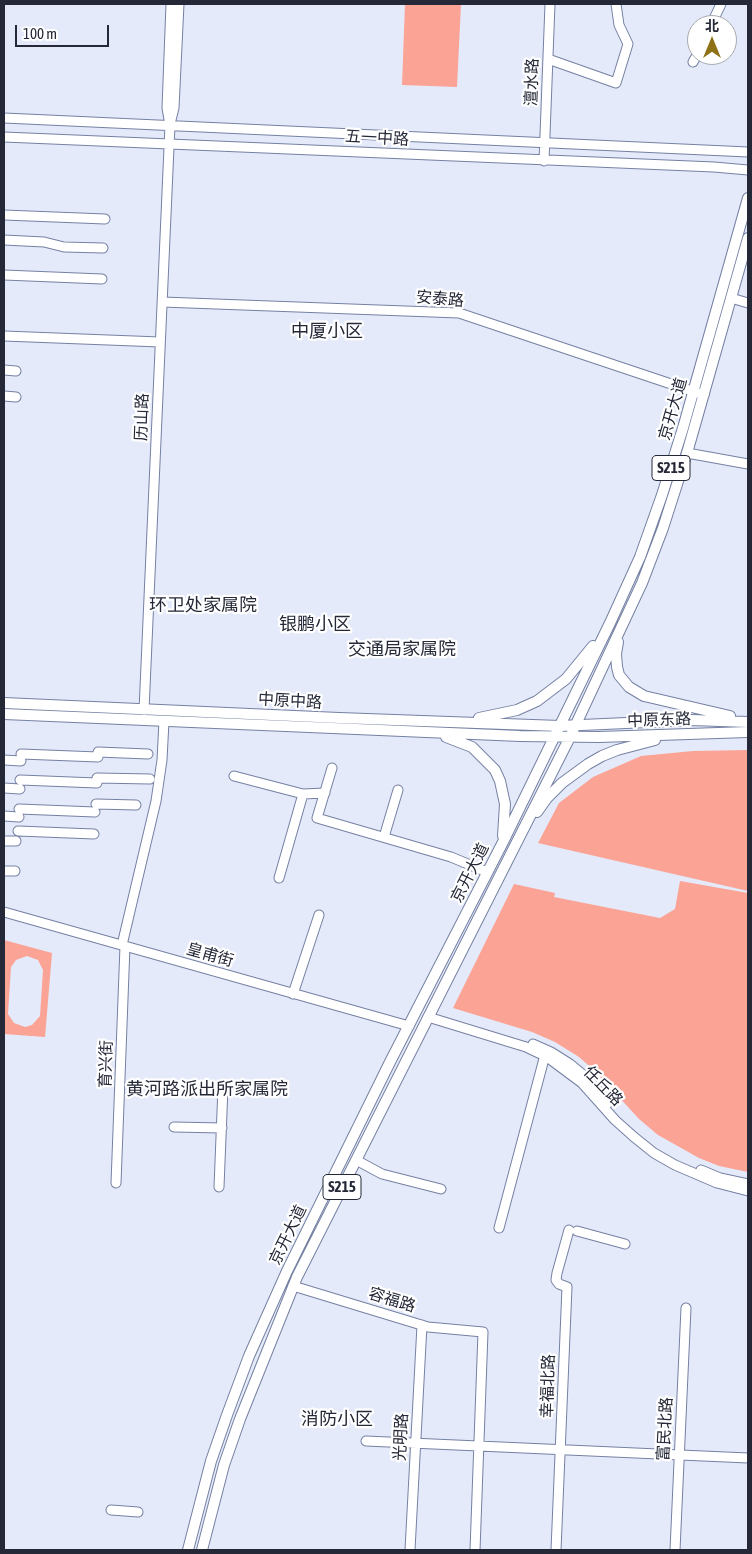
<!DOCTYPE html>
<html>
<head>
<meta charset="utf-8">
<style>
  body { margin:0 }
  #map { position:relative; width:752px; height:1554px; overflow:hidden; background:#e5eafa; font-family:"Asap Condensed","Noto Sans SC",sans-serif }
  canvas { display:block }
  .frame { position:absolute; inset:0; border:5px solid #242837; pointer-events:none }
  .north { position:absolute; left:687px; top:15px; width:50px; height:50px; box-sizing:border-box; background:#fff; border:1px solid #a7a9af; border-radius:50%; rotate:0deg; font-size:14px; font-weight:700; line-height:20px; text-align:center; color:#242837 }
  .north::after { content:''; display:block; margin:auto; width:18px; height:22px; background:#8e7115; clip-path:polygon(50% 0,100% 100%,50% 72%,0 100%) }
  .scale { position:absolute; left:15px; top:25px; width:94px; height:22px; box-sizing:border-box; border:2px solid #242837; border-top:0; padding-left:6px; font-size:15px; line-height:18px; white-space:nowrap; color:#242837; -webkit-text-stroke:4px #fff; paint-order:stroke }
</style>
</head>
<body>
<div id="map">
<canvas width="752" height="1554"></canvas>
<div class="frame"></div>
<div class="north">北</div>
<div class="scale">100 m</div>
</div>
<script>
const ctx = document.querySelector('canvas').getContext('2d');
ctx.lineJoin = 'round';
function paint(path, color) {
  ctx.fillStyle = color;
  ctx.fill(path, 'evenodd');
}
function poly(rows) {
  const path = new Path2D();
  for (const r of rows) {
    path.moveTo(r[0], r[1]);
    for (let i = 2; i < r.length; i += 2) path.lineTo(r[i], r[i + 1]);
  }
  return path;
}
function strokePath(path, color, width, dash) {
  ctx.strokeStyle = color;
  ctx.lineWidth = width;
  ctx.lineCap = dash ? 'butt' : 'round';
  ctx.setLineDash(dash || []);
  ctx.stroke(path);
}
function label(font, color, halo, rows, align = 'center') {
  ctx.font = font + ' "Asap Condensed","Noto Sans SC",sans-serif';
  ctx.lineWidth = 4.5;
  ctx.setLineDash([]);
  ctx.textBaseline = 'middle';
  ctx.strokeStyle = halo;
  ctx.fillStyle = color;
  for (const [text, x, y, turn = 0] of rows) {
    ctx.save();
    ctx.translate(x, y);
    ctx.rotate((+turn || 0) * Math.PI / 180);
    ctx.textAlign = isNaN(turn) ? turn : align;
    if (halo) ctx.strokeText(text, 0, 0);
    ctx.fillText(text, 0, 0);
    ctx.restore();
  }
}
const green = poly([
  [405,4,461,4,457,87,402,85],
  [748,750,748,891,538,843,559,803,593,777,641,756,693,751],
  [680,881,748,893,748,1172,719,1166,699,1158,658,1135,639,1119,596,1072,579,1057,555,1042,532,1032,453,1008,514,884,555,893,554,897,660,918,675,909],
  [4,940,52,953,45,1037,4,1034],
  [27,956,38,960,43,970,40,1016,32,1025,25,1027,14,1023,8,1014,11,967,16,960]
]);
const minor = poly([
  [711,25,721,4],
  [548,59,616,83,628,44,619,25,616,4],
  [693,62,697,55],
  [4,118,748,152],
  [171,120,174,108,179,4],
  [4,137,714,167,748,170],
  [544,161,550,4],
  [4,215,105,219],
  [4,240,44,242,64,247,103,248],
  [4,275,102,279],
  [731,298,748,303],
  [162,302,459,313,704,395],
  [4,336,160,342],
  [4,370,16,371],
  [4,396,16,397],
  [687,453,748,464],
  [144,710,170,125,167,108,171,4],
  [98,752,148,754],
  [21,754,98,757],
  [4,760,21,761],
  [332,768,317,818,451,857,487,872],
  [234,776,303,794,325,793],
  [97,778,150,779],
  [20,780,97,783],
  [4,788,20,789],
  [96,804,136,805],
  [19,809,95,812],
  [4,816,19,817],
  [18,831,94,834],
  [384,837,398,790],
  [4,841,16,841],
  [4,871,15,871],
  [279,878,303,794],
  [4,912,409,1026],
  [122,945,156,801,162,760,164,721],
  [293,994,319,915],
  [428,1017,526,1047,547,1057,582,1083,615,1120,634,1137,654,1153,675,1165,717,1183,748,1191],
  [533,1044,551,1052,570,1064,587,1078,608,1103],
  [174,1127,222,1128],
  [356,1160,382,1174,441,1189],
  [701,1170,720,1178,748,1184],
  [116,1183,125,946],
  [219,1187,223,1087],
  [499,1228,545,1055],
  [577,1231,625,1244],
  [293,1286,428,1327,483,1332,475,1550],
  [366,1441,748,1458],
  [111,1510,138,1512],
  [410,1550,422,1325],
  [556,1550,567,1287,559,1284,556,1280,557,1273,569,1230],
  [675,1550,686,1308]
]);
const major = poly([
  [618,642,616,654,617,667,619,675,629,687,644,696,730,716],
  [4,703,339,718,560,726,692,720,748,722],
  [4,714,520,736,599,737,748,732],
  [479,718,517,710,537,701,566,679,593,646],
  [446,737,472,747,495,770,500,781,505,804,503,836],
  [537,812,547,798,562,783,588,764,602,756,617,750,655,740],
  [188,1550,211,1461,227,1415,249,1356,287,1271,390,1062,503,842,610,623,640,557,662,495,683,428,748,198],
  [202,1550,224,1465,240,1419,297,1277,570,737,642,583,663,528,687,453,748,238]
]);
const shields = [
  [671,468,38],
  [342,1187,38]
];
const shieldNames = [
  ["S215",671,468],
  ["S215",342,1187]
];
const streetNames = [
  ["澶水路",532,82,-88],
  ["五一中路",377,138,3],
  ["安泰路",440,299,5],
  ["京开大道",673,409,-74],
  ["历山路",142,417,-88],
  ["中原中路",290,701,3],
  ["中原东路",659,720,-2],
  ["京开大道",470,873,-63],
  ["皇甫街",210,955,16],
  ["育兴街",106,1064,-88],
  ["任丘路",603,1086,46],
  ["京开大道",288,1235,-64],
  ["容福路",392,1300,17],
  ["幸福北路",548,1386,-88],
  ["富民北路",665,1429,-87],
  ["光明路",401,1437,-87]
];
const neighbourhoodNames = [
  ["中厦小区",327,331],
  ["环卫处家属院",203,605],
  ["银鹏小区",315,624],
  ["交通局家属院",402,649],
  ["黄河路派出所家属院",207,1089],
  ["消防小区",337,1419]
];
paint(green, '#fba395');
strokePath(minor, '#7581a3', 11);
strokePath(major, '#7581a3', 12);
strokePath(minor, '#fff', 9);
strokePath(major, '#fff', 10);
for (const [x, y, w] of shields) {
  const box = new Path2D();
  box.roundRect(x - w / 2, y - 12.5, w, 25, 4);
  ctx.fillStyle = '#fff';
  ctx.fill(box);
  strokePath(box, '#242837', 1);
}
label('bold 15px', '#242837', null, shieldNames);
label('16px', '#242837', '#fff', streetNames);
label('18px', '#242837', '#fff', neighbourhoodNames);
</script>
</body>
</html>
